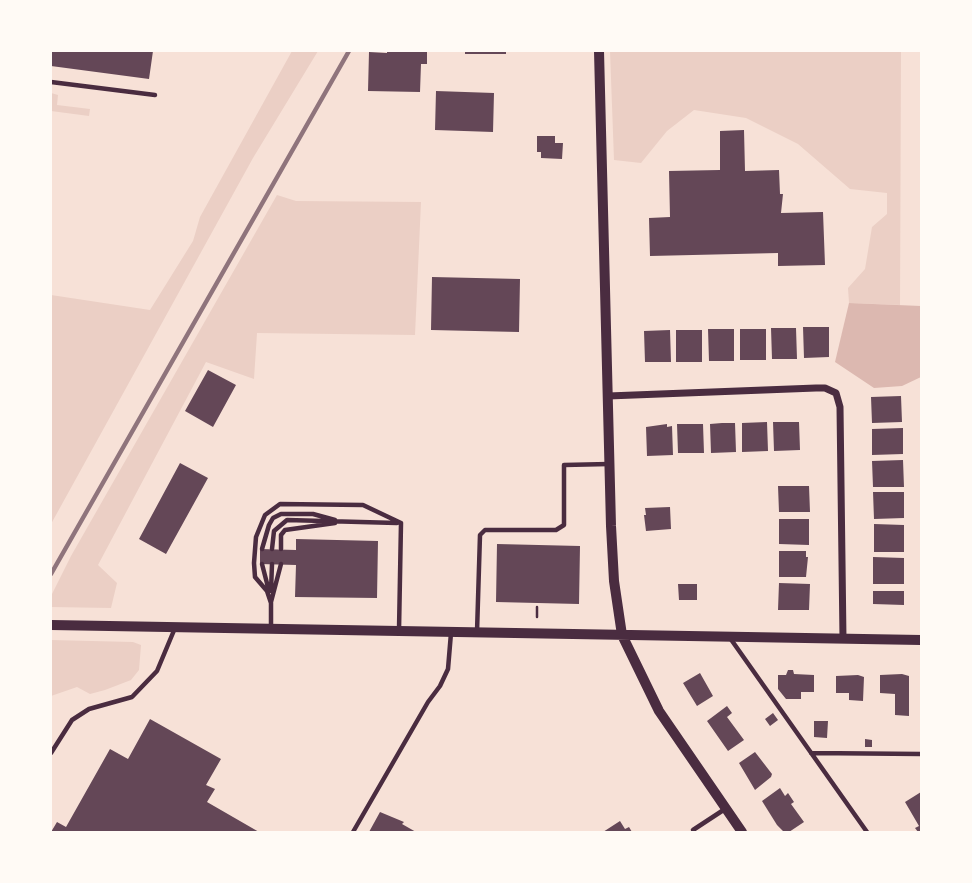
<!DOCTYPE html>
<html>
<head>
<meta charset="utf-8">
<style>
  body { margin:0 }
  #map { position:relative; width:972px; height:883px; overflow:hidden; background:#f7e1d7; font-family:"Exo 2",sans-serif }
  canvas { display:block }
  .frame { position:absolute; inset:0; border:52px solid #fffaf5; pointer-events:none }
</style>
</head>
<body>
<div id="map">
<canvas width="972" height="883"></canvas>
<div class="frame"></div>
</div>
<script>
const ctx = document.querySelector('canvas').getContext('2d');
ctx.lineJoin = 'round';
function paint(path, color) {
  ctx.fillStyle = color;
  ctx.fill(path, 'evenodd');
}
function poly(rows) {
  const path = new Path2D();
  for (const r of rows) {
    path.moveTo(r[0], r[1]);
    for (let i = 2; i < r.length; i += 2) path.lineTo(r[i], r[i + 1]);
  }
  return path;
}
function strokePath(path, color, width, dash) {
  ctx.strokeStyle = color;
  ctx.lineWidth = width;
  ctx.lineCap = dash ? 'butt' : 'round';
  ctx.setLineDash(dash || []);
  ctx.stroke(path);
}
const green = poly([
  [292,51,318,51,253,158,51,524,51,295,150,310,193,241,200,217],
  [610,51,901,51,900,305,849,303,848,288,865,269,872,227,887,214,887,193,850,189,798,144,746,118,694,110,667,131,641,163,614,160],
  [51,93,58,95,57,105,90,109,89,116,51,111],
  [277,195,296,201,421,202,415,335,257,333,254,379,206,362,98,565,117,583,111,608,51,607,51,596,71,556],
  [51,640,133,642,141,645,139,670,131,680,105,690,90,694,77,687,51,696]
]);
const water = poly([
  [849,303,921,306,921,377,902,386,874,388,835,362]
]);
const building = poly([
  [51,51,153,51,149,79,51,66],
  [387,51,427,51,427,64,421,64,420,92,368,91,369,52,387,53],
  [465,51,506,51,506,54,465,54],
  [436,91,494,93,493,132,435,130],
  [744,130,745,171,779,170,780,194,783,194,781,213,823,212,825,265,778,266,778,253,650,256,649,218,670,217,669,171,720,170,720,131],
  [537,136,555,136,555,143,563,143,562,159,541,158,541,152,537,152],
  [432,277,520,279,519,332,431,330],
  [803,327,829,327,829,357,804,358],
  [771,328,796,328,797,359,772,359],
  [708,329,734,329,734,361,709,361],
  [740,329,766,329,766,360,740,360],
  [670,330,671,362,645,362,644,331],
  [676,330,702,330,702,362,676,362],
  [208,370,236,385,213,427,185,411],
  [901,396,902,422,872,423,871,397],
  [767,422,768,451,742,452,742,423],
  [773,422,799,422,800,450,774,451],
  [722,423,735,423,736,452,711,453,710,424],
  [667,424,667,427,672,426,673,455,647,456,646,427],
  [677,424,703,424,704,453,678,453],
  [903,428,903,454,872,455,872,429],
  [903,460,904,487,873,487,872,461],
  [180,463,208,478,166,554,139,539],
  [778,486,809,486,810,512,779,512],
  [873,492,904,492,904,518,874,519],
  [670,507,671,529,646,531,644,515,646,515,645,508],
  [779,519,809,519,809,545,779,544],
  [874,524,904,525,904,552,874,552],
  [296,539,378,541,377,598,295,597,296,565,260,564,260,549,296,550],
  [497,544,580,546,579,604,496,602],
  [779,551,806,551,806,557,808,557,806,577,779,577],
  [873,557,904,558,904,584,873,584],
  [779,583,810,584,809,610,778,610],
  [678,584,697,584,697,600,679,600],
  [873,591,904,591,904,605,873,604],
  [788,670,793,670,794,674,814,675,814,692,801,692,801,699,786,699,778,689,778,675,786,675],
  [700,673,713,696,697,706,683,683],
  [902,674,909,676,909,716,895,715,895,694,880,693,880,675],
  [858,675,864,677,863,701,849,700,849,693,836,693,836,676],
  [727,706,732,713,727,717,744,740,728,751,707,721],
  [773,713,778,720,770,726,765,719],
  [150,719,221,759,206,785,215,789,207,802,259,832,51,832,57,822,66,827,110,749,128,759],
  [814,721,828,721,827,738,814,737],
  [865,739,872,740,872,747,865,747],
  [755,752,772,774,771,777,755,790,739,763],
  [780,788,785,796,788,793,794,802,791,804,804,822,789,832,784,832,777,825,762,801],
  [921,792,921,832,918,832,915,828,919,826,905,802],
  [380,812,404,822,402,824,416,832,369,832],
  [620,821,625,829,629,827,632,832,603,832]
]);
const path = poly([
  [537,617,537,607]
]);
const service = poly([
  [51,82,155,95],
  [262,549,269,525,273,518,281,514,313,514,335,520],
  [272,549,274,531,287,520,397,523],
  [281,549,281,535,285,530,335,523],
  [262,564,269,591],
  [271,591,272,564],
  [271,602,281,564],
  [271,629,271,603,267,591,255,577,254,563,256,537,265,515,280,504,363,505,401,523],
  [399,630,401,523],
  [477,632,480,535,485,530,556,530,564,525,564,465,609,464],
  [730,638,867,832],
  [51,753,72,720,89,709,132,697,157,671,175,628],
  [811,753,921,754],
  [693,830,725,809],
  [353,832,428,702,440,686,448,669,451,633]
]);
const minor = poly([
  [608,396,816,388,825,388,836,393,840,407,843,639]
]);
const tertiary = poly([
  [599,51,611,526,614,581,622,635,659,711,742,832],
  [51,625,921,640]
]);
const rail = poly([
  [51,574,349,51]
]);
paint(green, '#ebcfc5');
paint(water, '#dcb8b0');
paint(building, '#644757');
strokePath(path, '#4a2c40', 2.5);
strokePath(service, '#4a2c40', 4.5);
strokePath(minor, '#4a2c40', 7);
strokePath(tertiary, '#4a2c40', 10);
strokePath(rail, '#8f747c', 4.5);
</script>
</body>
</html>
